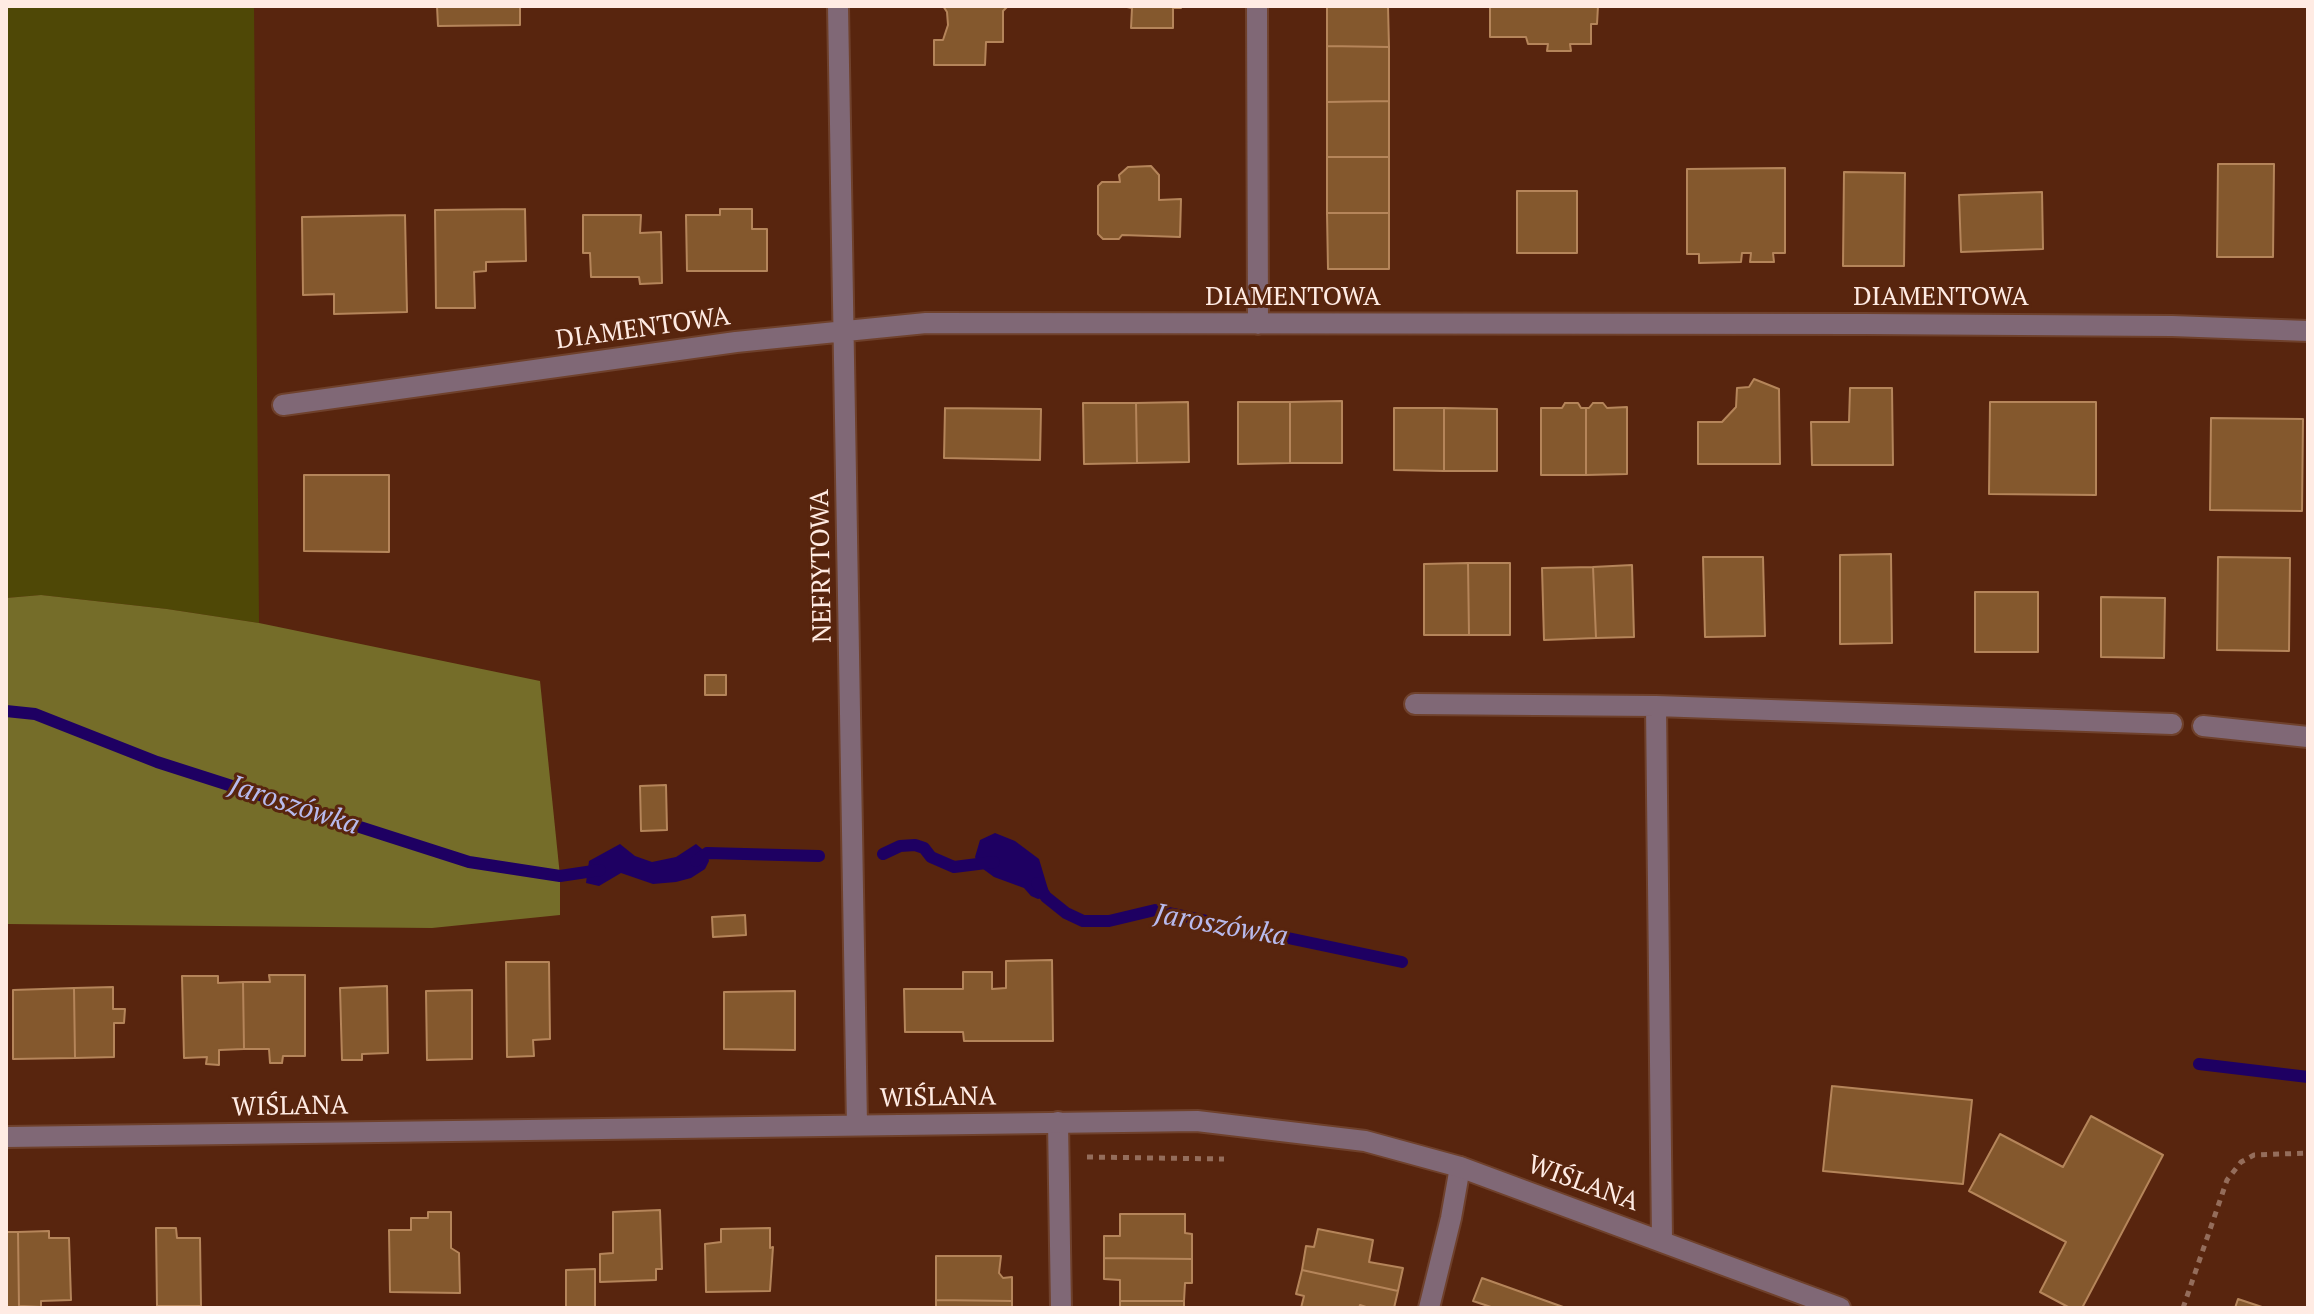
<!DOCTYPE html>
<html>
<head>
<meta charset="utf-8">
<style>
  body { margin:0 }
  #map { position:relative; width:2314px; height:1314px; overflow:hidden; background:#58250e; font-family:"PT Serif",serif }
  canvas { display:block }
  .frame { position:absolute; inset:0; border:8px solid #ffebe3; pointer-events:none }
</style>
</head>
<body>
<div id="map">
<canvas width="2314" height="1314"></canvas>
<div class="frame"></div>
</div>
<script>
const ctx = document.querySelector('canvas').getContext('2d');
ctx.lineJoin = 'round';
function paint(path, color) {
  ctx.fillStyle = color;
  ctx.fill(path, 'evenodd');
}
function poly(rows) {
  const path = new Path2D();
  for (const r of rows) {
    path.moveTo(r[0], r[1]);
    for (let i = 2; i < r.length; i += 2) path.lineTo(r[i], r[i + 1]);
  }
  return path;
}
function strokePath(path, color, width, dash) {
  ctx.strokeStyle = color;
  ctx.lineWidth = width;
  ctx.lineCap = dash ? 'butt' : 'round';
  ctx.setLineDash(dash || []);
  ctx.stroke(path);
}
function label(font, color, halo, rows, align = 'center') {
  ctx.font = font + ' "PT Serif",serif';
  ctx.lineWidth = 6;
  ctx.setLineDash([]);
  ctx.textBaseline = 'middle';
  ctx.strokeStyle = halo;
  ctx.fillStyle = color;
  for (const [text, x, y, turn = 0] of rows) {
    ctx.save();
    ctx.translate(x, y);
    ctx.rotate((+turn || 0) * Math.PI / 180);
    ctx.textAlign = isNaN(turn) ? turn : align;
    if (halo) ctx.strokeText(text, 0, 0);
    ctx.fillText(text, 0, 0);
    ctx.restore();
  }
}
const green = poly([
  [6,6,254,6,259,623,167,609,41,595,6,598]
]);
const forest = poly([
  [41,595,167,609,259,623,540,681,560,876,560,915,432,928,6,924,6,598]
]);
const water = poly([
  [995,833,1015,841,1039,859,1048,889,1046,897,1038,899,1031,896,1024,888,994,877,979,866,975,857,980,840],
  [620,844,635,856,652,862,676,857,696,844,707,853,709,861,705,869,691,878,676,882,653,884,621,873,599,886,586,883,589,861]
]);
const stream = poly([
  [6,711,35,714,157,762,469,862,560,876,600,870],
  [883,854,900,846,915,845,924,848,931,857,954,867,994,862],
  [696,861,707,853,819,856],
  [1037,883,1046,897,1066,913,1083,921,1109,921,1155,910,1402,962],
  [2199,1064,2308,1077]
]);
const building = poly([
  [437,6,520,6,520,25,438,26,437,6],
  [943,6,1008,6,1003,11,1003,42,986,42,985,65,934,65,934,40,943,40,948,25,947,12,943,6],
  [1122,6,1181,6,1181,8,1173,8,1173,28,1131,28,1132,8,1122,6],
  [1327,6,1388,6,1389,47,1327,46,1327,6],
  [1490,6,1598,6,1597,24,1591,24,1591,44,1570,44,1571,51,1547,51,1548,44,1528,44,1526,37,1490,37,1490,6],
  [1327,46,1389,47,1389,101,1327,102,1327,46],
  [1389,101,1389,157,1327,157,1327,102,1389,101],
  [1327,157,1389,157,1389,213,1327,213,1327,157],
  [2218,164,2274,164,2273,257,2217,257,2218,164],
  [1151,166,1159,175,1159,200,1181,199,1180,237,1122,235,1119,239,1103,239,1098,234,1098,186,1102,182,1120,182,1119,175,1128,167,1151,166],
  [1785,168,1785,253,1773,253,1774,262,1750,262,1751,253,1742,253,1741,262,1699,263,1699,254,1687,254,1687,169,1785,168],
  [1844,172,1905,173,1904,266,1843,266,1844,172],
  [1517,191,1577,191,1577,253,1517,253,1517,191],
  [2042,192,2043,249,1961,252,1959,195,2042,192],
  [525,209,526,261,486,262,486,271,474,272,475,308,436,308,435,210,525,209],
  [720,209,752,209,752,229,767,229,767,271,687,271,686,215,720,215,720,209],
  [1327,213,1389,213,1389,269,1328,269,1327,213],
  [405,215,407,312,334,314,334,294,303,295,302,217,405,215],
  [583,215,641,215,640,233,661,232,662,283,640,284,639,277,591,277,590,253,583,253,583,215],
  [1754,379,1779,389,1780,464,1698,464,1698,422,1722,422,1736,407,1737,388,1749,387,1754,379],
  [1850,388,1892,388,1893,465,1812,465,1811,422,1849,422,1850,388],
  [1342,401,1342,463,1290,463,1290,402,1342,401],
  [1188,402,1189,462,1137,463,1136,403,1188,402],
  [1238,402,1290,402,1290,463,1238,464,1238,402],
  [1990,402,2096,402,2096,495,1989,494,1990,402],
  [1083,403,1136,403,1137,463,1084,464,1083,403],
  [1565,403,1578,403,1581,408,1586,408,1586,475,1541,475,1541,408,1562,408,1565,403],
  [1593,403,1603,403,1607,408,1627,407,1627,474,1586,475,1586,408,1589,408,1593,403],
  [945,408,1041,409,1040,460,944,458,945,408],
  [1394,408,1444,408,1444,471,1394,470,1394,408],
  [1444,408,1497,409,1497,471,1444,471,1444,408],
  [2211,418,2303,419,2302,511,2210,510,2211,418],
  [304,475,389,475,389,552,304,551,304,475],
  [1891,554,1892,643,1840,644,1840,555,1891,554],
  [1703,557,1763,557,1765,636,1705,637,1703,557],
  [2218,557,2290,558,2289,651,2217,650,2218,557],
  [1468,563,1469,635,1424,635,1424,564,1468,563],
  [1468,563,1510,563,1510,635,1469,635,1468,563],
  [1632,565,1634,637,1596,638,1593,567,1632,565],
  [1593,567,1596,638,1544,640,1542,568,1593,567],
  [1975,592,2038,592,2038,652,1975,652,1975,592],
  [2101,597,2165,598,2164,658,2101,657,2101,597],
  [705,675,726,675,726,695,705,695,705,675],
  [666,785,667,830,641,831,640,786,666,785],
  [745,915,746,935,713,937,712,917,745,915],
  [1052,960,1053,1041,964,1041,963,1032,905,1032,904,989,963,989,963,972,992,972,992,989,1006,988,1006,961,1052,960],
  [506,962,549,962,550,1039,533,1040,534,1056,507,1057,506,962],
  [269,975,305,975,305,1056,283,1056,282,1063,270,1063,269,1049,244,1049,243,982,270,982,269,975],
  [182,976,218,976,218,983,243,982,244,1049,219,1050,219,1065,206,1064,207,1057,184,1058,182,976],
  [387,986,388,1053,362,1054,362,1060,342,1060,340,988,387,986],
  [113,987,113,1009,125,1009,124,1023,114,1023,114,1057,75,1058,74,988,113,987],
  [74,988,75,1058,13,1059,13,990,74,988],
  [472,990,472,1059,427,1060,426,991,472,990],
  [795,991,795,1050,724,1049,724,992,795,991],
  [1832,1086,1972,1100,1963,1184,1823,1171,1832,1086],
  [2091,1116,2163,1155,2082,1308,2070,1308,2040,1292,2066,1242,1969,1191,2000,1134,2063,1167,2091,1116],
  [660,1210,662,1269,656,1269,656,1280,600,1282,600,1254,613,1253,613,1212,660,1210],
  [428,1212,451,1212,451,1248,459,1253,460,1293,390,1292,389,1230,411,1230,411,1218,428,1218,428,1212],
  [1120,1214,1185,1214,1185,1233,1192,1234,1192,1259,1104,1258,1104,1236,1120,1236,1120,1214],
  [156,1228,176,1228,177,1238,200,1238,201,1306,157,1306,156,1228],
  [770,1228,770,1248,773,1247,770,1291,706,1292,705,1244,721,1242,721,1229,770,1228],
  [1318,1229,1373,1240,1369,1262,1403,1268,1398,1291,1302,1270,1306,1246,1314,1247,1318,1229],
  [49,1231,49,1238,69,1238,71,1300,41,1301,41,1307,19,1306,18,1232,49,1231],
  [6,1232,18,1232,19,1308,6,1308,6,1232],
  [936,1256,1001,1256,999,1273,1003,1278,1012,1277,1012,1301,936,1300,936,1256],
  [1104,1258,1192,1259,1192,1283,1185,1283,1184,1301,1120,1301,1120,1280,1104,1279,1104,1258],
  [595,1269,595,1308,566,1308,566,1270,595,1269],
  [1302,1270,1398,1291,1394,1308,1369,1308,1360,1305,1359,1308,1301,1308,1304,1296,1296,1294,1302,1270],
  [1482,1278,1566,1308,1494,1308,1473,1301,1482,1278],
  [2238,1299,2265,1308,2235,1308,2238,1299],
  [936,1300,1012,1301,1012,1308,936,1308,936,1300],
  [1120,1301,1184,1301,1184,1308,1120,1308,1120,1301]
]);
const path = poly([
  [1087,1157,1224,1159],
  [2183,1308,2227,1180,2241,1162,2254,1155,2308,1153]
]);
const lane = poly([
  [1058,1122,1061,1308],
  [1429,1308,1451,1218,1460,1167]
]);
const street = poly([
  [838,6,857,1125],
  [1257,6,1258,324],
  [283,405,736,342,926,323,1866,324,2172,326,2308,331],
  [1415,704,1656,706,2172,724],
  [1656,706,1662,1240],
  [2203,726,2308,737],
  [6,1137,1197,1121,1365,1141,1460,1167,1840,1308]
]);
const streetNames = [
  ["DIAMENTOWA",1293,298],
  ["DIAMENTOWA",1941,298],
  ["DIAMENTOWA",643,329,-8],
  ["NEFRYTOWA",822,566,-91],
  ["WIŚLANA",938,1098,-1],
  ["WIŚLANA",290,1107,-1],
  ["WIŚLANA",1583,1184,20]
];
const waterNames = [
  ["Jaroszówka",294,806,18],
  ["Jaroszówka",1221,926,10]
];
paint(green, '#4f4806');
paint(forest, '#756d29');
paint(water, '#1e0062');
strokePath(stream, '#1e0062', 12);
paint(building, '#84582d');
strokePath(building, '#b5855a', 2);
strokePath(lane, '#6f412c', 24);
strokePath(street, '#6f412c', 24);
strokePath(path, '#946d5b', 5, [6, 6]);
strokePath(lane, '#806876', 20);
strokePath(street, '#806876', 20);
label('26px', '#ffebe3', '#58250e', streetNames);
label('italic 28px', '#b8baed', '#58250e', waterNames);
</script>
</body>
</html>
